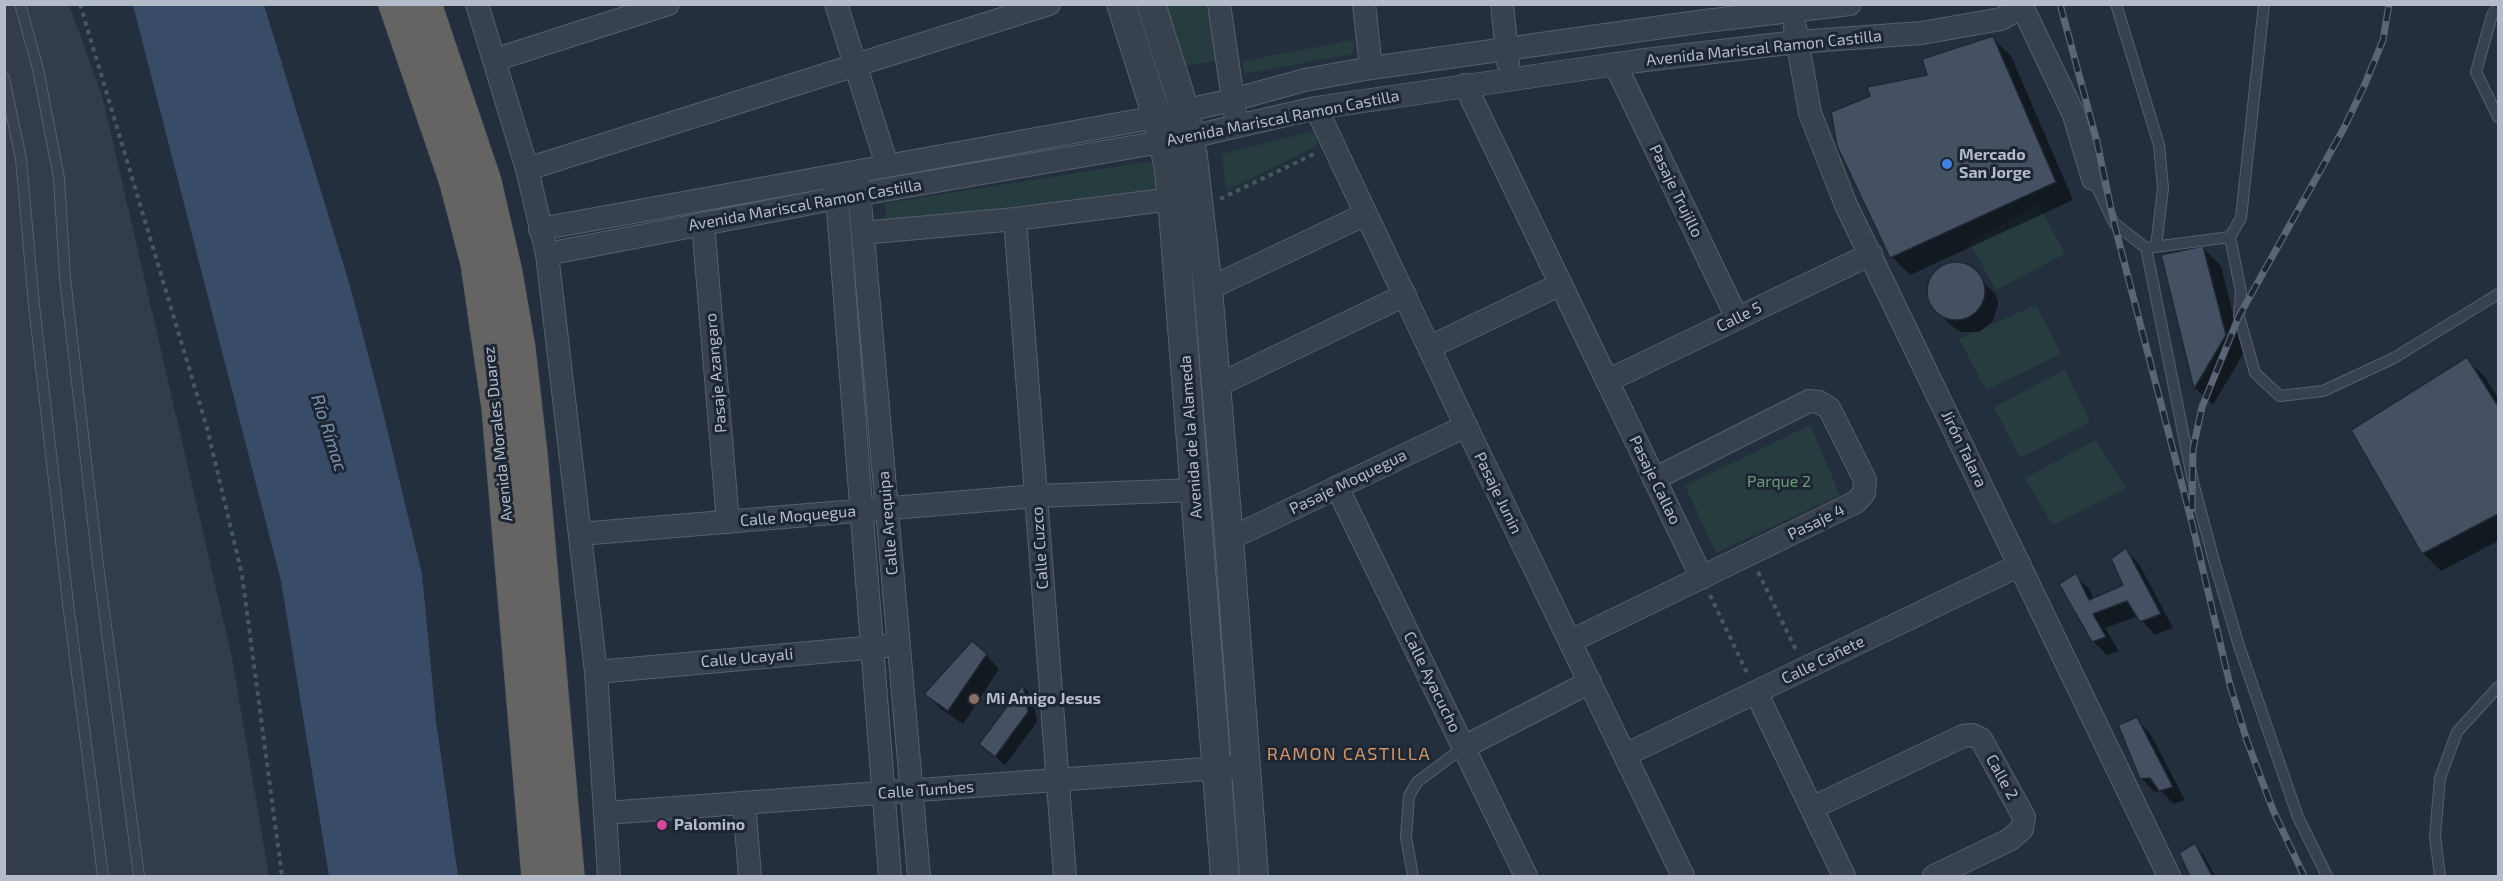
<!DOCTYPE html>
<html>
<head>
<meta charset="utf-8">
<style>
  body { margin:0 }
  #map { position:relative; width:2503px; height:881px; overflow:hidden; background:#242f3e; font-family:"Exo 2",sans-serif }
  canvas { display:block }
  .frame { position:absolute; inset:0; border:6px solid #b4bcc9; pointer-events:none }
</style>
</head>
<body>
<div id="map">
<canvas width="2503" height="881"></canvas>
<div class="frame"></div>
</div>
<script>
const ctx = document.querySelector('canvas').getContext('2d');
ctx.lineJoin = 'round';
function paint(path, color) {
  ctx.fillStyle = color;
  ctx.fill(path, 'evenodd');
}
function poly(rows) {
  const path = new Path2D();
  for (const r of rows) {
    if (r.length === 3) {
      path.moveTo(r[0] + r[2], r[1]);
      path.arc(r[0], r[1], r[2], 0, 2 * Math.PI);
      continue;
    }
    path.moveTo(r[0], r[1]);
    for (let i = 2; i < r.length; i += 2) path.lineTo(r[i], r[i + 1]);
  }
  return path;
}
function strokePath(path, color, width, dash) {
  ctx.strokeStyle = color;
  ctx.lineWidth = width;
  ctx.lineCap = dash ? 'butt' : 'round';
  ctx.setLineDash(dash || []);
  ctx.stroke(path);
}
function label(font, color, halo, rows, align = 'center') {
  ctx.font = font + ' "Exo 2",sans-serif';
  ctx.lineWidth = 6;
  ctx.setLineDash([]);
  ctx.textBaseline = 'middle';
  ctx.strokeStyle = halo;
  ctx.fillStyle = color;
  for (const [text, x, y, turn = 0] of rows) {
    ctx.save();
    ctx.translate(x, y);
    ctx.rotate((+turn || 0) * Math.PI / 180);
    ctx.textAlign = isNaN(turn) ? turn : align;
    if (halo) ctx.strokeText(text, 0, 0);
    ctx.fillText(text, 0, 0);
    ctx.restore();
  }
}
const airport = poly([
  [5,5,69,5,102,95,232,658,269,876,5,876]
]);
const green = poly([
  [1166,5,1207,5,1218,60,1186,66],
  [1354,40,1353,54,1244,74,1242,61],
  [1314,131,1318,145,1226,191,1222,154],
  [1153,161,1156,192,886,220,885,203],
  [2038,204,2065,254,1996,290,1969,242],
  [2036,305,2061,354,1986,390,1959,339],
  [2065,370,2090,422,2020,458,1994,407],
  [1810,425,1840,495,1716,553,1685,486],
  [2096,440,2126,488,2053,525,2025,478]
]);
const water = poly([
  [133,5,264,5,350,286,380,400,422,574,436,721,458,876,329,876,281,581]
]);
const shadow = poly([
  [1992,38,2011,56,2073,200,1910,275,1892,257],
  [2203,248,2221,266,2243,354,2213,405,2195,388,2163,256],
  [1952,264,1969,267,1996,295,1998,304,1993,321,1979,332,1961,332,1953,327,1939,313,1929,297,1929,288,1936,272],
  [2467,359,2485,377,2498,398,2498,541,2441,571,2423,553],
  [2126,550,2139,564,2173,628,2155,635,2138,616,2105,628,2119,651,2107,655,2093,641,2075,575,2089,589,2094,599,2125,586],
  [986,655,999,669,963,724,940,708,926,694],
  [1024,687,1032,696,1037,722,1005,765,981,744],
  [2136,719,2150,733,2185,800,2174,804,2161,791,2155,792,2141,778],
  [2194,845,2203,854,2215,876,2192,876,2181,853]
]);
const building = poly([
  [1993,36,2056,182,1890,258,1837,146,1831,112,1870,96,1867,87,1927,75,1922,59,1993,36],
  [2203,246,2226,335,2194,389,2161,255,2203,246],
  [1956,291,29],
  [2467,357,2498,406,2498,514,2422,554,2351,430,2467,357],
  [2126,548,2161,614,2140,622,2127,601,2093,614,2106,637,2092,642,2059,584,2076,573,2089,600,2123,585,2111,559,2126,548],
  [972,641,987,654,948,711,924,694,972,641],
  [1023,685,1028,712,995,757,979,744,1023,685],
  [2137,717,2173,787,2159,791,2150,778,2140,779,2118,725,2137,717],
  [2195,843,2212,876,2190,876,2179,853,2195,843]
]);
const path = poly([
  [80,4,207,428,242,575,282,876],
  [1220,199,1316,153],
  [1758,572,1797,652],
  [1710,595,1748,675]
]);
const service = poly([
  [20,4,38,69,59,178,65,278,98,565,139,876],
  [2116,4,2159,145,2163,188,2156,247],
  [2498,7,2492,15,2476,72,2498,117],
  [4,78,21,159,34,305,68,603,103,876],
  [2093,179,2114,223,2146,248,2230,237,2241,218,2264,4],
  [2230,237,2241,292,2239,316,2255,373,2280,396,2323,391,2394,358,2498,294],
  [2146,248,2193,482,2214,561,2239,646,2298,817,2327,876],
  [1413,876,1406,837,1409,796,1417,782,1464,747],
  [2440,876,2435,836,2440,778,2457,732,2498,687]
]);
const minor = poly([
  [477,4,527,169,547,254,596,672,609,876],
  [836,4,887,165],
  [1219,4,1235,113],
  [1364,4,1371,68],
  [1502,4,1508,62],
  [2021,4,2074,115,2093,179],
  [1795,27,1810,113,1846,205,2169,876],
  [494,60,668,4],
  [1615,64,1737,318],
  [1465,85,1702,578],
  [1316,108,1466,426,1683,876],
  [527,169,1049,4],
  [858,179,919,876],
  [836,184,890,876],
  [1015,219,1065,876],
  [703,223,728,522],
  [540,229,1157,117,1232,100,1305,80,1371,68,1705,21,1850,4],
  [863,233,1015,219,1172,199],
  [547,254,838,198,1190,137,1316,108,1637,61,1797,42,1922,33,2001,19,2022,7],
  [1208,289,1366,214],
  [1430,347,1561,284],
  [1607,381,1871,254],
  [1216,386,1405,295],
  [1337,487,1526,876],
  [580,534,1036,496,1195,490],
  [1229,539,1466,426],
  [1571,641,1856,502,1864,493,1865,480,1829,408,1819,402,1809,401,1654,479],
  [596,672,887,646],
  [1756,692,1844,876],
  [1464,747,1590,682],
  [1625,755,2020,565],
  [744,803,750,876],
  [1812,808,1963,736,1972,735,1981,739,2024,817,2022,829,2009,840,1934,876],
  [606,813,1246,766]
]);
const tertiary = poly([
  [1121,4,1157,117,1168,163,1172,199,1225,876],
  [1151,4,1185,111,1193,157,1208,289,1229,539,1254,876]
]);
const trunk = poly([
  [395,4,456,182,477,263,498,407,538,876],
  [425,4,485,182,506,273,519,349,531,455,568,876]
]);
const rail = poly([
  [2060,4,2097,142,2114,223,2192,523,2230,685,2247,741,2273,810,2304,876],
  [2192,509,2193,449,2202,407,2239,316,2344,128,2365,84,2383,40,2389,4]
]);
const markers = [
  [1947,164,6,"#3f7fe0"],
  [974,699,6,"#8d6e63"],
  [662,825,6,"#d1479c"]
];
const streetNames = [
  ["Avenida Mariscal Ramon Castilla",1764,48,-6],
  ["Avenida Mariscal Ramon Castilla",1283,118,-11],
  ["Pasaje Trujillo",1676,191,64],
  ["Avenida Mariscal Ramon Castilla",805,205,-10],
  ["Calle 5",1739,317,-26],
  ["Pasaje Azangaro",716,373,-95],
  ["Avenida Morales Duarez",498,434,-96],
  ["Avenida de la Alameda",1191,437,-94],
  ["Jirón Talara",1964,449,64],
  ["Pasaje Callao",1655,480,64],
  ["Pasaje Moquegua",1348,482,-26],
  ["Pasaje Junin",1498,493,64],
  ["Calle Moquegua",798,516,-5],
  ["Pasaje 4",1816,522,-26],
  ["Calle Arequipa",888,523,-95],
  ["Calle Cuzco",1040,548,-94],
  ["Calle Ucayali",747,658,-5],
  ["Calle Cañete",1823,660,-26],
  ["Calle Ayacucho",1432,682,64],
  ["Calle 2",2002,777,61],
  ["Calle Tumbes",926,790,-4]
];
const poiNames = [
  ["Mercado",1959,155],
  ["San Jorge",1959,173],
  ["Mi Amigo Jesus",986,699],
  ["Palomino",674,825]
];
const parkNames = [
  ["Parque 2",1779,482]
];
const waterNames = [
  ["Río Rímac",329,433,72]
];
const neighbourhoodNames = [
  ["RAMON CASTILLA",1349,754]
];
paint(airport, '#323c4b');
paint(green, '#263c3f');
paint(water, '#394c67');
paint(shadow, '#0007');
paint(building, '#455162');
strokePath(building, '#1f2835', 1.5);
strokePath(service, '#565f6c', 12);
strokePath(minor, '#565f6c', 24);
strokePath(tertiary, '#565f6c', 30);
strokePath(trunk, '#434c59', 34);
strokePath(path, '#44595c', 4, [4.5, 4.5]);
strokePath(service, '#38414e', 10);
strokePath(minor, '#38414e', 22);
strokePath(tertiary, '#38414e', 28);
strokePath(trunk, '#656462', 33);
strokePath(rail, '#5a6575', 7);
strokePath(rail, '#1d2633', 4.5, [14]);
for (const [x, y, r, color] of markers) {
  const dot = new Path2D();
  dot.arc(x, y, r, 0, 2 * Math.PI);
  ctx.fillStyle = color;
  ctx.fill(dot);
  strokePath(dot, '#1d2633', 2);
}
label('16px', '#b4bcc9', '#1d2633', streetNames);
label('bold 16px', '#b4bcc9', '#1d2633', poiNames, 'left');
label('16px', '#6b9a76', '#1d2633', parkNames);
label('italic 18px', '#7c92b1', '#1d2633', waterNames);
ctx.letterSpacing = '1.5px';
label('18px', '#d59563', '#1d2633', neighbourhoodNames);
ctx.letterSpacing = '0px';
</script>
</body>
</html>
